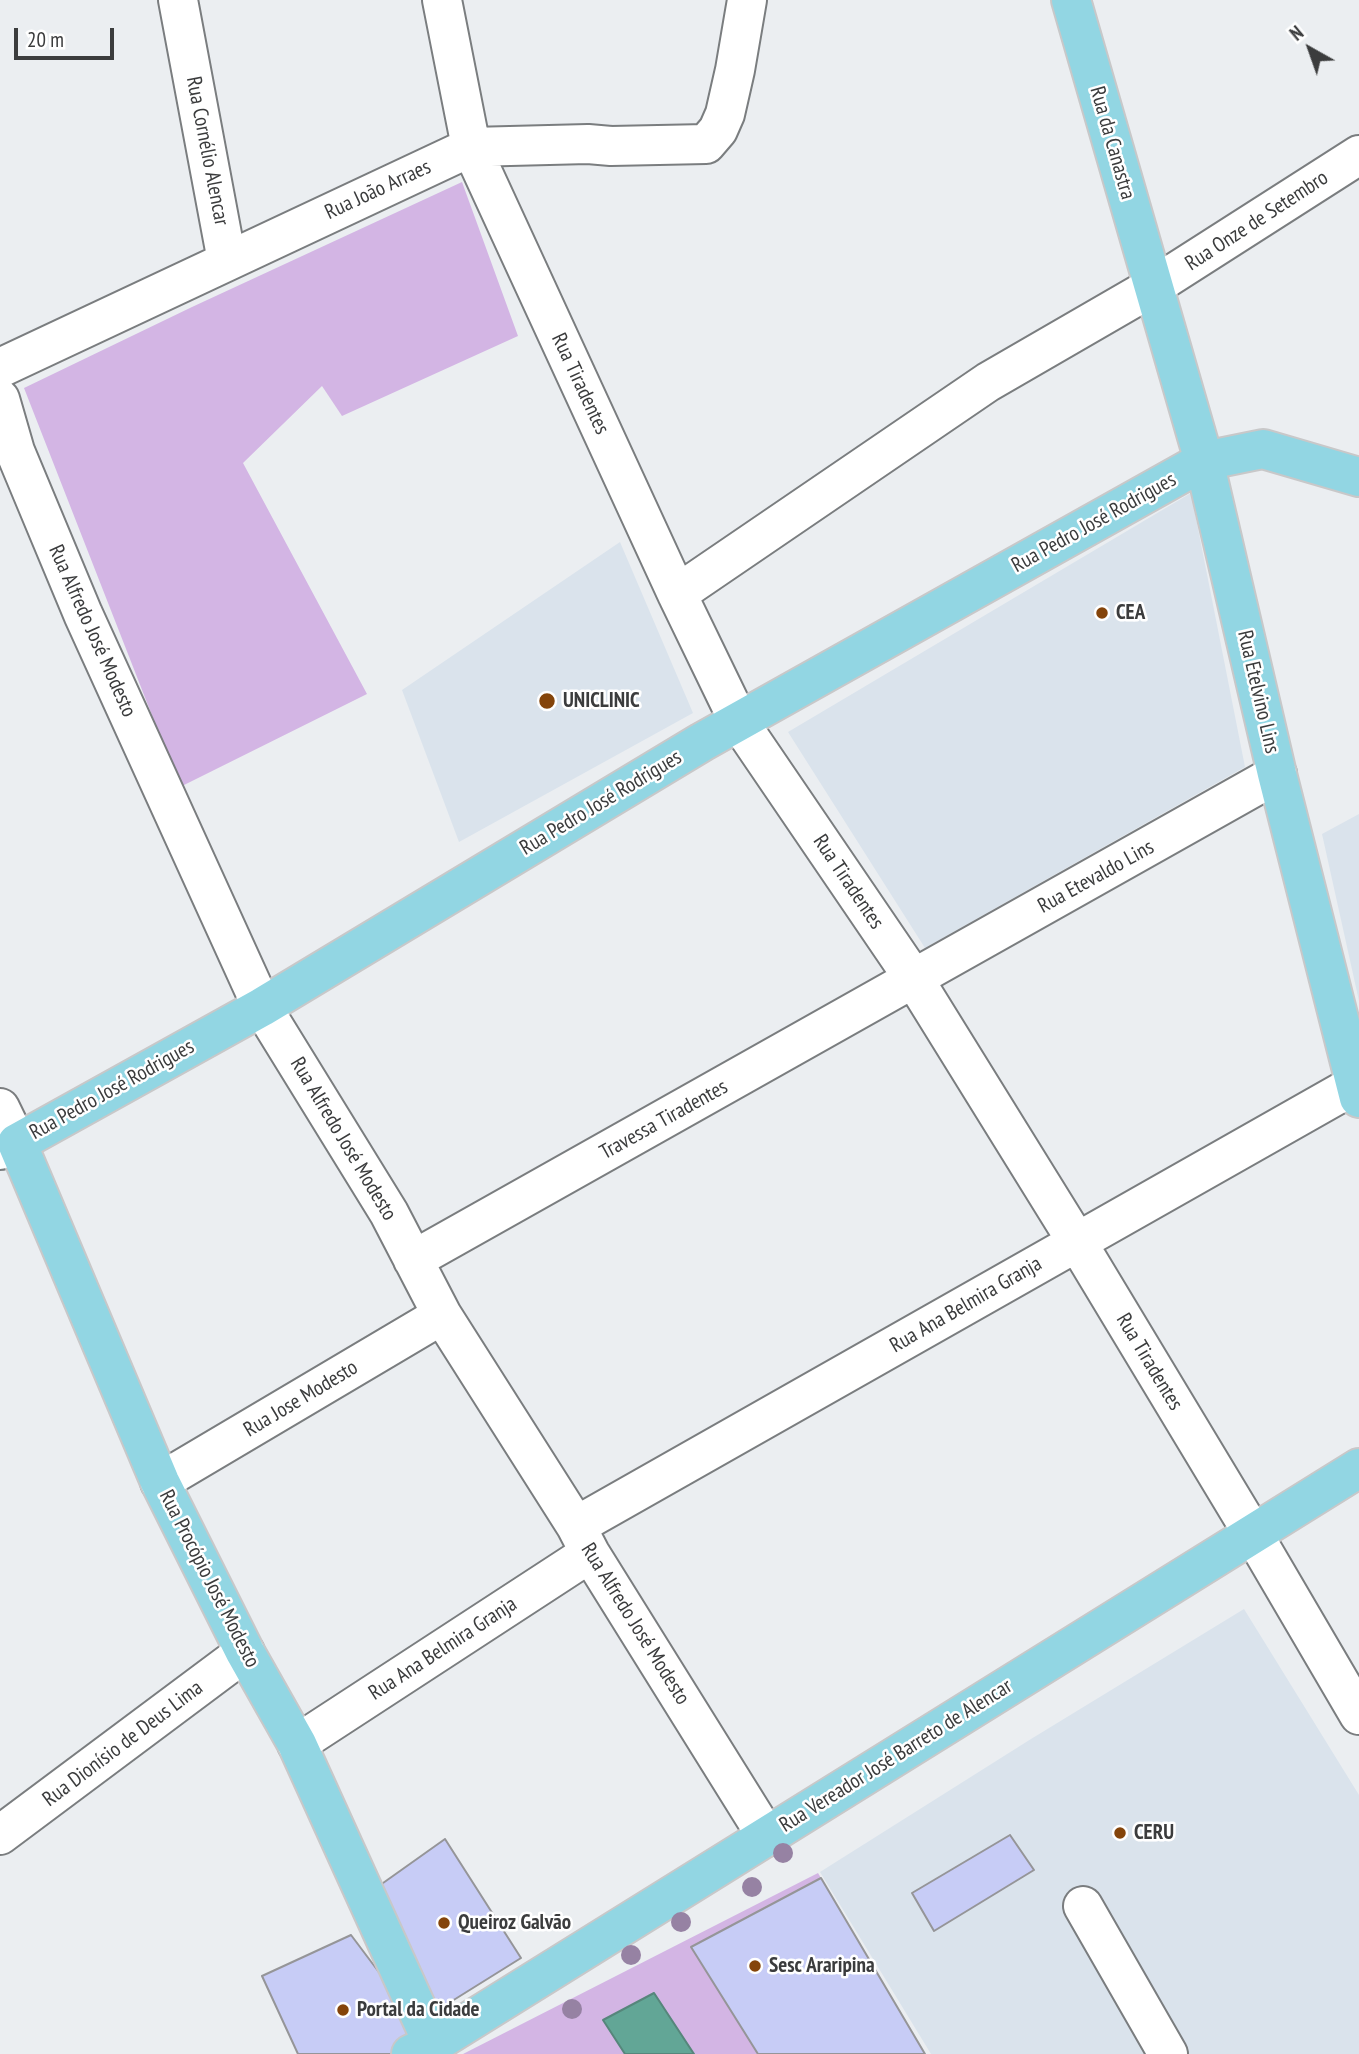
<!DOCTYPE html>
<html>
<head>
<meta charset="utf-8">
<style>
  body { margin:0 }
  #map { position:relative; width:1359px; height:2054px; overflow:hidden; background:#ebeef1; font-family:"PT Sans Narrow",sans-serif }
  canvas { display:block }
  .north { position:absolute; left:1275px; top:14px; width:70px; height:70px; -webkit-text-stroke:5px #fff; paint-order:stroke; rotate:320deg; font-size:19px; font-weight:700; line-height:28px; text-align:center; color:#3b3c3d }
  .north::after { content:''; display:block; margin:auto; width:24px; height:32px; background:#3b3c3d; clip-path:polygon(50% 0,100% 100%,50% 72%,0 100%) }
  .scale { position:absolute; left:14px; top:28px; width:100px; height:32px; box-sizing:border-box; border:4px solid #3b3c3d; border-top:0; padding-left:9px; font-size:21px; line-height:24px; white-space:nowrap; color:#3b3c3d; -webkit-text-stroke:5px #fff; paint-order:stroke }
</style>
</head>
<body>
<div id="map">
<canvas width="1359" height="2054"></canvas>
<div class="north">N</div>
<div class="scale">20 m</div>
</div>
<script>
const ctx = document.querySelector('canvas').getContext('2d');
ctx.lineJoin = 'round';
function paint(path, color) {
  ctx.fillStyle = color;
  ctx.fill(path, 'evenodd');
}
function poly(rows) {
  const path = new Path2D();
  for (const r of rows) {
    path.moveTo(r[0], r[1]);
    for (let i = 2; i < r.length; i += 2) path.lineTo(r[i], r[i + 1]);
  }
  return path;
}
function strokePath(path, color, width, dash) {
  ctx.strokeStyle = color;
  ctx.lineWidth = width;
  ctx.lineCap = dash ? 'butt' : 'round';
  ctx.setLineDash(dash || []);
  ctx.stroke(path);
}
function label(font, color, halo, rows, align = 'center') {
  ctx.font = font + ' "PT Sans Narrow",sans-serif';
  ctx.lineWidth = 5;
  ctx.setLineDash([]);
  ctx.textBaseline = 'middle';
  ctx.strokeStyle = halo;
  ctx.fillStyle = color;
  for (const [text, x, y, turn = 0] of rows) {
    ctx.save();
    ctx.translate(x, y);
    ctx.rotate((+turn || 0) * Math.PI / 180);
    ctx.textAlign = isNaN(turn) ? turn : align;
    if (halo) ctx.strokeText(text, 0, 0);
    ctx.fillText(text, 0, 0);
    ctx.restore();
  }
}
const built = poly([
  [1191,493,1245,767,925,948,788,732],
  [620,542,693,713,459,842,402,690],
  [1359,814,1359,1001,1322,834],
  [1244,1609,1359,1795,1359,2054,931,2054,820,1872,1031,1739]
]);
const green = poly([
  [462,182,518,336,342,416,322,386,243,463,367,694,180,787,24,388,192,307],
  [818,1873,925,2054,463,2054]
]);
const water = poly([
  [654,1993,694,2054,625,2054,603,2020,654,1993]
]);
const building = poly([
  [1010,1835,1034,1870,934,1931,912,1893,1010,1835],
  [445,1839,521,1958,428,2016,376,1888,445,1839],
  [821,1878,925,2054,758,2054,691,1947,821,1878],
  [351,1935,433,2044,407,2054,298,2054,262,1976,351,1935]
]);
const minor = poly([
  [178,0,227,261],
  [442,0,471,147,677,594,739,722,914,979,1077,1242,1253,1534,1359,1715],
  [0,368,471,147,588,144,611,146,706,144,718,130,725,114,735,70,747,0],
  [0,399,15,451,83,614,262,1007,389,1213,442,1315,576,1526,590,1553,767,1837],
  [677,594,988,382,1154,286,1359,155],
  [0,1108,17,1143,0,1150],
  [413,1260,1277,774],
  [160,1482,442,1315],
  [576,1526,1356,1084],
  [297,1744,590,1553],
  [0,1835,245,1652],
  [1083,1906,1168,2054]
]);
const major = poly([
  [1071,0,1204,461,1277,774,1359,1098],
  [433,2044,297,1744,245,1652,160,1482,17,1143,262,1007,702,742,1204,461,1263,449,1359,477],
  [411,2054,433,2044,1359,1468]
]);
const trees = [
  [783,1853],
  [752,1887],
  [681,1922],
  [631,1955],
  [572,2009]
];
const markers = [
  [1102,613,7,"#84440a"],
  [547,701,9,"#84440a"],
  [1120,1833,7,"#84440a"],
  [444,1923,7,"#84440a"],
  [755,1966,7,"#84440a"],
  [343,2010,7,"#84440a"]
];
const streetNames = [
  ["Rua da Canastra",1112,143,74],
  ["Rua Cornélio Alencar",207,151,79],
  ["Rua João Arraes",378,190,-25],
  ["Rua Onze de Setembro",1257,221,-33],
  ["Rua Tiradentes",580,384,65],
  ["Rua Pedro José Rodrigues",1094,523,-29],
  ["Rua Alfredo José Modesto",92,631,66],
  ["Rua Etelvino Lins",1258,692,77],
  ["Rua Pedro José Rodrigues",601,803,-31],
  ["Rua Etevaldo Lins",1096,877,-29],
  ["Rua Tiradentes",848,882,56],
  ["Rua Pedro José Rodrigues",112,1090,-29],
  ["Travessa Tiradentes",664,1120,-29],
  ["Rua Alfredo José Modesto",343,1139,59],
  ["Rua Ana Belmira Granja",966,1305,-30],
  ["Rua Tiradentes",1149,1362,59],
  ["Rua Jose Modesto",301,1399,-31],
  ["Rua Procópio José Modesto",209,1579,63],
  ["Rua Alfredo José Modesto",635,1624,58],
  ["Rua Ana Belmira Granja",443,1649,-33],
  ["Rua Dionísio de Deus Lima",123,1744,-37],
  ["Rua Vereador José Barreto de Alencar",896,1756,-32]
];
const poiNames = [
  ["CEA",1116,613],
  ["UNICLINIC",563,701],
  ["CERU",1134,1833],
  ["Queiroz Galvão",458,1923],
  ["Sesc Araripina",769,1966],
  ["Portal da Cidade",357,2010]
];
paint(built, '#dae3ec');
paint(green, '#d3b5e4');
paint(water, '#62a696');
strokePath(water, '#56867b', 2);
paint(building, '#c7ccf6');
strokePath(building, '#959598', 2);
strokePath(minor, '#7a7d7f', 42);
strokePath(major, '#c8c8c9', 42);
strokePath(minor, '#fff', 38);
strokePath(major, '#92d6e3', 38);
ctx.fillStyle = '#9682a3';
for (const [x, y] of trees) {
  ctx.beginPath();
  ctx.arc(x, y, 10, 0, 2 * Math.PI);
  ctx.fill();
}
for (const [x, y, r, color] of markers) {
  const dot = new Path2D();
  dot.arc(x, y, r, 0, 2 * Math.PI);
  ctx.fillStyle = color;
  ctx.fill(dot);
  strokePath(dot, '#fff', 2.5);
}
label('21px', '#3b3c3d', '#fff', streetNames);
label('bold 21px', '#3b3c3d', '#fff', poiNames, 'left');
</script>
</body>
</html>
